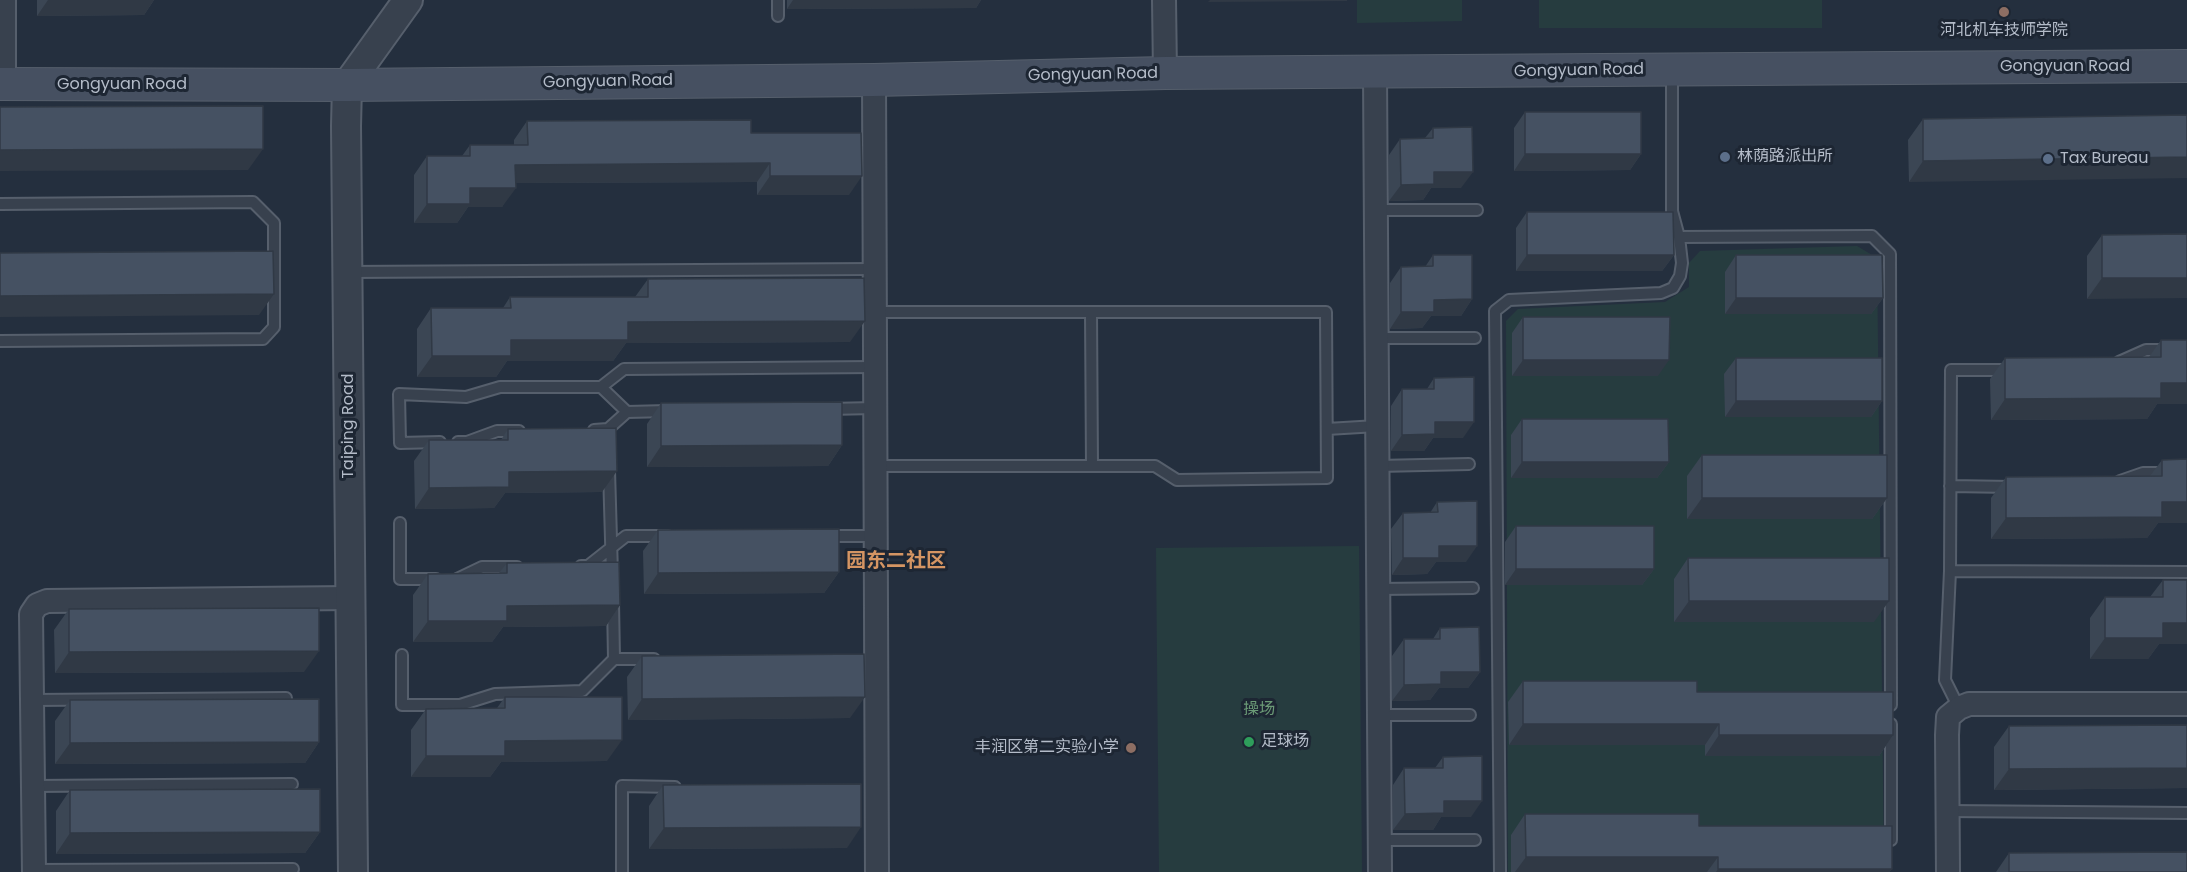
<!DOCTYPE html>
<html>
<head>
<meta charset="utf-8">
<style>
  body { margin:0 }
  canvas { display:block; background:#242f3e }
</style>
</head>
<body>
<canvas width="2187" height="872"></canvas>
<script>
const ctx = document.querySelector('canvas').getContext('2d');
ctx.lineJoin = 'round';
function paint(path, color) {
  ctx.fillStyle = color;
  ctx.fill(path, 'evenodd');
}
function poly(rows) {
  const path = new Path2D();
  for (const r of rows) {
    path.moveTo(r[0], r[1]);
    for (let i = 2; i < r.length; i += 2) path.lineTo(r[i], r[i + 1]);
  }
  return path;
}
function strokePath(path, color, width, dash) {
  ctx.strokeStyle = color;
  ctx.lineWidth = width;
  ctx.lineCap = dash ? 'butt' : 'round';
  ctx.setLineDash(dash || []);
  ctx.stroke(path);
}
function label(font, color, halo, rows, align = 'center') {
  ctx.font = font + ' Poppins,"Noto Sans SC",sans-serif';
  ctx.lineWidth = 6;
  ctx.setLineDash([]);
  ctx.textBaseline = 'middle';
  ctx.strokeStyle = halo;
  ctx.fillStyle = color;
  for (const [text, x, y, turn = 0] of rows) {
    ctx.save();
    ctx.translate(x, y);
    ctx.rotate((+turn || 0) * Math.PI / 180);
    ctx.textAlign = isNaN(turn) ? turn : align;
    if (halo) ctx.strokeText(text, 0, 0);
    ctx.fillText(text, 0, 0);
    ctx.restore();
  }
}
const green = poly([
  [1357,0,1462,0,1462,21,1357,23],
  [1539,0,1822,0,1822,28,1539,28],
  [1857,246,1877,258,1884,872,1508,872,1506,321,1518,309,1665,302,1689,287,1689,263,1700,251],
  [1359,546,1362,872,1159,872,1156,548]
]);
const service = poly([
  [778,0,778,16],
  [0,204,253,202,274,223,274,327,263,339,0,341],
  [1376,210,1477,210],
  [1679,237,1872,236,1890,254,1891,705],
  [347,272,875,269],
  [875,312,1326,312,1327,478,1177,480,1155,466,876,466],
  [1091,312,1092,466],
  [1377,338,1475,338],
  [2119,362,2146,350,2187,350],
  [601,387,627,412],
  [828,409,875,408],
  [1327,429,1377,426],
  [594,430,608,429,627,412,668,411],
  [440,442,400,443,399,394,466,397,500,387,601,387,624,369,875,367],
  [458,442,467,442,497,431,519,431],
  [1378,466,1469,464],
  [609,470,612,574],
  [2120,481,2143,473,2187,473],
  [1950,486,2012,487],
  [400,523,400,579,436,579],
  [825,536,876,536],
  [581,566,588,566,626,536,668,536],
  [1950,571,2187,572],
  [457,579,482,567,517,567],
  [1378,589,1473,588],
  [613,602,614,659],
  [402,655,402,705,460,705,495,694,582,691,614,659,654,659],
  [34,700,286,698],
  [1959,708,1945,680,1950,571,1951,370,2011,370],
  [1379,715,1470,715],
  [1891,724,1891,840],
  [34,786,292,784],
  [1947,811,2187,813],
  [1380,840,1475,840],
  [34,870,293,869],
  [622,872,622,786,675,787],
  [1500,872,1495,311,1509,300,1661,293,1673,288,1680,276,1682,263,1679,237,1672,211,1672,72]
]);
const minor = poly([
  [4,0,4,84],
  [1164,0,1165,73],
  [1375,73,1380,872],
  [874,80,877,872],
  [34,872,31,614,37,605,47,601,350,598],
  [1948,872,1947,735,1948,717,1959,708,1969,704,2187,704]
]);
const tertiary = poly([
  [353,872,346,126,347,85,408,0]
]);
const secondary = poly([
  [0,84,347,85,874,80,1165,73,2187,66]
]);
const wall = poly([
  [37,0,211,0,154,0,144,15,37,16],
  [787,0,981,0,976,8,787,9],
  [1525,112,1641,154,1630,170,1514,171,1514,128],
  [2187,115,1909,182,1908,140,1923,119],
  [527,121,751,133,849,195,757,195,757,182,515,183,502,207,468,207,457,223,414,223,414,175,427,156,462,156,470,145,514,145,514,140],
  [1433,128,1461,188,1431,188,1423,200,1389,201,1389,155,1400,139,1425,138],
  [1527,212,1674,255,1662,271,1516,271,1516,228],
  [2187,234,2087,299,2087,256,2102,235],
  [1433,255,1472,299,1461,316,1431,316,1422,328,1390,329,1390,283,1401,267,1425,267],
  [1736,255,1883,298,1871,314,1725,314,1725,272],
  [648,279,850,342,626,343,613,361,507,361,496,377,417,377,417,329,431,308,503,308,510,297,635,297],
  [1523,317,1658,376,1512,376,1512,333],
  [2161,340,2187,340,2187,404,2157,404,2147,419,1991,420,1990,379,2005,358,2149,357],
  [1736,358,1882,401,1871,417,1725,417,1724,374],
  [1434,378,1463,438,1433,438,1424,451,1391,451,1391,406,1402,389,1427,389],
  [661,403,842,445,828,466,647,467,647,424],
  [1522,419,1669,462,1657,478,1511,478,1511,435],
  [508,429,602,492,505,493,494,508,415,509,414,461,429,440,501,440],
  [1702,455,1887,498,1872,519,1687,519,1687,476],
  [2187,459,2187,523,2158,523,2147,538,1991,539,1991,498,2006,477,2150,476,2162,460],
  [1437,502,1466,562,1436,562,1427,574,1392,575,1391,529,1403,513,1430,513],
  [1516,526,1654,569,1642,585,1505,585,1505,542],
  [658,530,839,572,824,593,644,594,643,551],
  [1688,558,1874,622,1674,622,1674,579],
  [507,563,620,605,606,626,503,627,492,642,413,642,413,595,428,574,499,573],
  [2163,580,2187,580,2187,644,2159,644,2148,659,2090,659,2090,618,2105,597,2150,597],
  [69,609,304,672,55,673,54,630],
  [1440,628,1480,672,1468,688,1439,688,1430,700,1392,701,1392,656,1404,639,1433,639],
  [642,656,850,718,628,720,627,677],
  [1523,681,1697,692,1893,735,1879,756,1705,756,1705,745,1509,745,1508,702],
  [505,697,607,761,501,762,490,777,411,777,411,730,426,709,497,708],
  [70,700,319,742,305,763,55,764,55,721],
  [2187,725,2187,788,1994,790,1994,747,2009,726],
  [1443,757,1471,817,1441,817,1433,830,1393,830,1393,785,1404,768,1435,768],
  [663,785,847,848,649,849,649,806],
  [70,790,320,832,305,853,56,854,56,811],
  [1525,814,1699,826,1892,869,1889,872,1511,872,1511,835],
  [2009,853,2187,872,1996,872]
]);
const shadedWall = poly([
  [48,0,211,0,154,0,144,15,37,16],
  [793,0,981,0,976,8,787,9],
  [1210,0,1347,0,1347,1,1208,2],
  [263,149,248,170,0,171,0,150],
  [1525,154,1641,154,1630,170,1514,171],
  [2187,157,2187,178,1909,182,1923,161],
  [770,163,757,182,502,183,515,165],
  [1434,172,1473,172,1461,188,1431,188,1423,200,1389,201,1401,185],
  [770,176,862,176,849,195,757,195],
  [470,188,516,188,502,207,468,207,457,223,414,223,427,204],
  [1527,255,1674,255,1662,271,1516,271],
  [2102,278,2187,278,2187,298,2087,299],
  [274,294,259,315,0,317,0,296],
  [1736,298,1883,298,1871,314,1725,314],
  [1472,299,1461,316,1431,316,1422,328,1390,329,1401,312,1434,300],
  [865,321,850,342,626,343,613,361,507,361,496,377,417,377,432,356,511,340,628,322],
  [1523,360,1669,360,1658,376,1512,376],
  [2161,383,2187,383,2187,404,2157,404,2147,419,1991,420,2005,399],
  [1736,401,1882,401,1871,417,1725,417],
  [1435,422,1474,422,1463,438,1433,438,1424,451,1391,451,1402,435],
  [842,445,828,466,647,467,661,446],
  [1522,462,1669,462,1657,478,1511,478],
  [617,471,602,492,505,493,494,508,415,509,429,488,509,472],
  [1702,498,1887,498,1872,519,1687,519],
  [2162,502,2187,502,2187,523,2158,523,2147,538,1991,539,2006,518],
  [1439,546,1477,546,1466,562,1436,562,1427,574,1392,575,1403,558],
  [1516,569,1654,569,1642,585,1505,585],
  [839,572,824,593,644,594,658,573],
  [1689,601,1889,601,1874,622,1674,622],
  [620,605,606,626,503,627,492,642,413,642,428,621,507,606],
  [2163,623,2187,623,2187,644,2159,644,2148,659,2090,659,2105,638],
  [319,651,304,672,55,673,69,652],
  [1441,672,1480,672,1468,688,1439,688,1430,700,1392,701,1404,685],
  [865,697,850,718,628,720,642,699],
  [1523,724,1719,724,1705,745,1509,745],
  [1719,735,1893,735,1879,756,1705,756],
  [622,740,607,761,501,762,490,777,411,777,426,756,505,741],
  [319,742,305,763,55,764,70,743],
  [2187,768,2187,788,1994,790,2009,769],
  [1444,801,1482,801,1471,817,1441,817,1433,830,1393,830,1405,814],
  [861,827,847,848,649,849,664,828],
  [320,832,305,853,56,854,70,833],
  [1526,857,1718,857,1707,872,1515,872],
  [1718,869,1892,869,1889,872,1716,872]
]);
const building = poly([
  [263,106,263,149,0,150,0,107,263,106],
  [1525,112,1641,112,1641,154,1525,154,1525,112],
  [2187,115,2187,157,1923,161,1923,119,2187,115],
  [751,120,751,133,861,133,862,176,770,176,770,163,515,165,516,188,470,188,470,204,427,204,427,156,470,156,470,145,528,145,527,121,751,120],
  [1472,127,1473,172,1434,172,1434,184,1401,185,1400,139,1433,138,1433,128,1472,127],
  [1527,212,1673,212,1674,255,1527,255,1527,212],
  [2187,234,2187,278,2102,278,2102,235,2187,234],
  [273,251,274,294,0,296,0,253,273,251],
  [1433,255,1472,255,1472,299,1434,300,1434,312,1401,312,1401,267,1433,266,1433,255],
  [1736,255,1882,255,1883,298,1736,298,1736,255],
  [864,278,865,321,628,322,628,340,511,340,511,356,432,356,431,308,511,308,510,297,648,297,648,279,864,278],
  [1523,317,1670,317,1669,360,1523,360,1523,317],
  [2161,340,2187,340,2187,383,2161,383,2161,398,2005,399,2005,358,2161,357,2161,340],
  [1736,358,1882,358,1882,401,1736,401,1736,358],
  [1474,377,1474,422,1435,422,1435,434,1402,435,1402,389,1434,389,1434,378,1474,377],
  [842,402,842,445,661,446,661,403,842,402],
  [1522,419,1668,419,1669,462,1522,462,1522,419],
  [616,428,617,471,509,472,509,487,429,488,429,440,508,440,508,429,616,428],
  [1702,455,1887,455,1887,498,1702,498,1702,455],
  [2187,459,2187,502,2162,502,2162,517,2006,518,2006,477,2162,476,2162,460,2187,459],
  [1477,501,1477,546,1439,546,1439,558,1403,558,1403,513,1438,512,1437,502,1477,501],
  [1516,526,1654,526,1654,569,1516,569,1516,526],
  [839,529,839,572,658,573,658,530,839,529],
  [1688,558,1889,558,1889,601,1689,601,1688,558],
  [619,562,620,605,507,606,507,621,428,621,428,574,507,573,507,563,619,562],
  [2163,580,2187,580,2187,623,2163,623,2163,638,2105,638,2105,597,2163,597,2163,580],
  [319,608,319,651,69,652,69,609,319,608],
  [1479,627,1480,672,1441,672,1441,684,1404,685,1404,639,1440,639,1440,628,1479,627],
  [864,654,865,697,642,699,642,656,864,654],
  [1523,681,1697,681,1697,692,1893,692,1893,735,1719,735,1719,724,1523,724,1523,681],
  [505,697,622,697,622,740,505,741,505,756,426,756,426,709,505,708,505,697],
  [319,699,319,742,70,743,70,700,319,699],
  [2187,725,2187,768,2009,769,2009,726,2187,725],
  [1482,756,1482,801,1444,801,1444,813,1405,814,1404,768,1443,768,1443,757,1482,756],
  [861,784,861,827,664,828,663,785,861,784],
  [320,789,320,832,70,833,70,790,320,789],
  [1525,814,1699,814,1699,826,1892,826,1892,869,1718,869,1718,857,1526,857,1525,814],
  [2187,852,2187,872,2009,872,2009,853,2187,852]
]);
const markers = [
  [2004,12,6,"#8d6e63"],
  [1725,157,6,"#5c6f8a"],
  [2048,159,6,"#5c6f8a"],
  [1249,742,6,"#2e9e5b"],
  [1131,748,6,"#8d6e63"]
];
const poiNames = [
  ["河北机车技师学院",2004,31,"center"],
  ["林荫路派出所",1737,157],
  ["Tax Bureau",2060,159],
  ["足球场",1261,742],
  ["丰润区第二实验小学",1119,748,"right"]
];
const streetNames = [
  ["Gongyuan Road",2065,67],
  ["Gongyuan Road",1579,71,-1],
  ["Gongyuan Road",1093,75,-1],
  ["Gongyuan Road",608,82,-1],
  ["Gongyuan Road",122,85],
  ["Taiping Road",349,426,-90]
];
const parkNames = [
  ["操场",1259,710]
];
const quarterNames = [
  ["园东二社区",896,562]
];
paint(green, '#263c3f');
strokePath(service, '#565f6c', 14);
strokePath(minor, '#565f6c', 26);
strokePath(tertiary, '#565f6c', 32);
strokePath(secondary, '#565f6c', 34);
strokePath(service, '#38414e', 10);
strokePath(minor, '#38414e', 22);
strokePath(tertiary, '#38414e', 28);
strokePath(secondary, '#465061', 32);
paint(wall, '#3b4654');
paint(shadedWall, '#303945');
paint(building, '#455162');
strokePath(building, '#303945', 1.5);
for (const [x, y, r, color] of markers) {
  const dot = new Path2D();
  dot.arc(x, y, r, 0, 2 * Math.PI);
  ctx.fillStyle = color;
  ctx.fill(dot);
  strokePath(dot, '#1d2633', 2);
}
label('16px', '#b4bcc9', '#1d2633', poiNames, 'left');
label('16px', '#b4bcc9', '#1d2633', streetNames);
label('16px', '#6b9a76', '#1d2633', parkNames);
label('bold 20px', '#d59563', '#1d2633', quarterNames);
</script>
</body>
</html>
